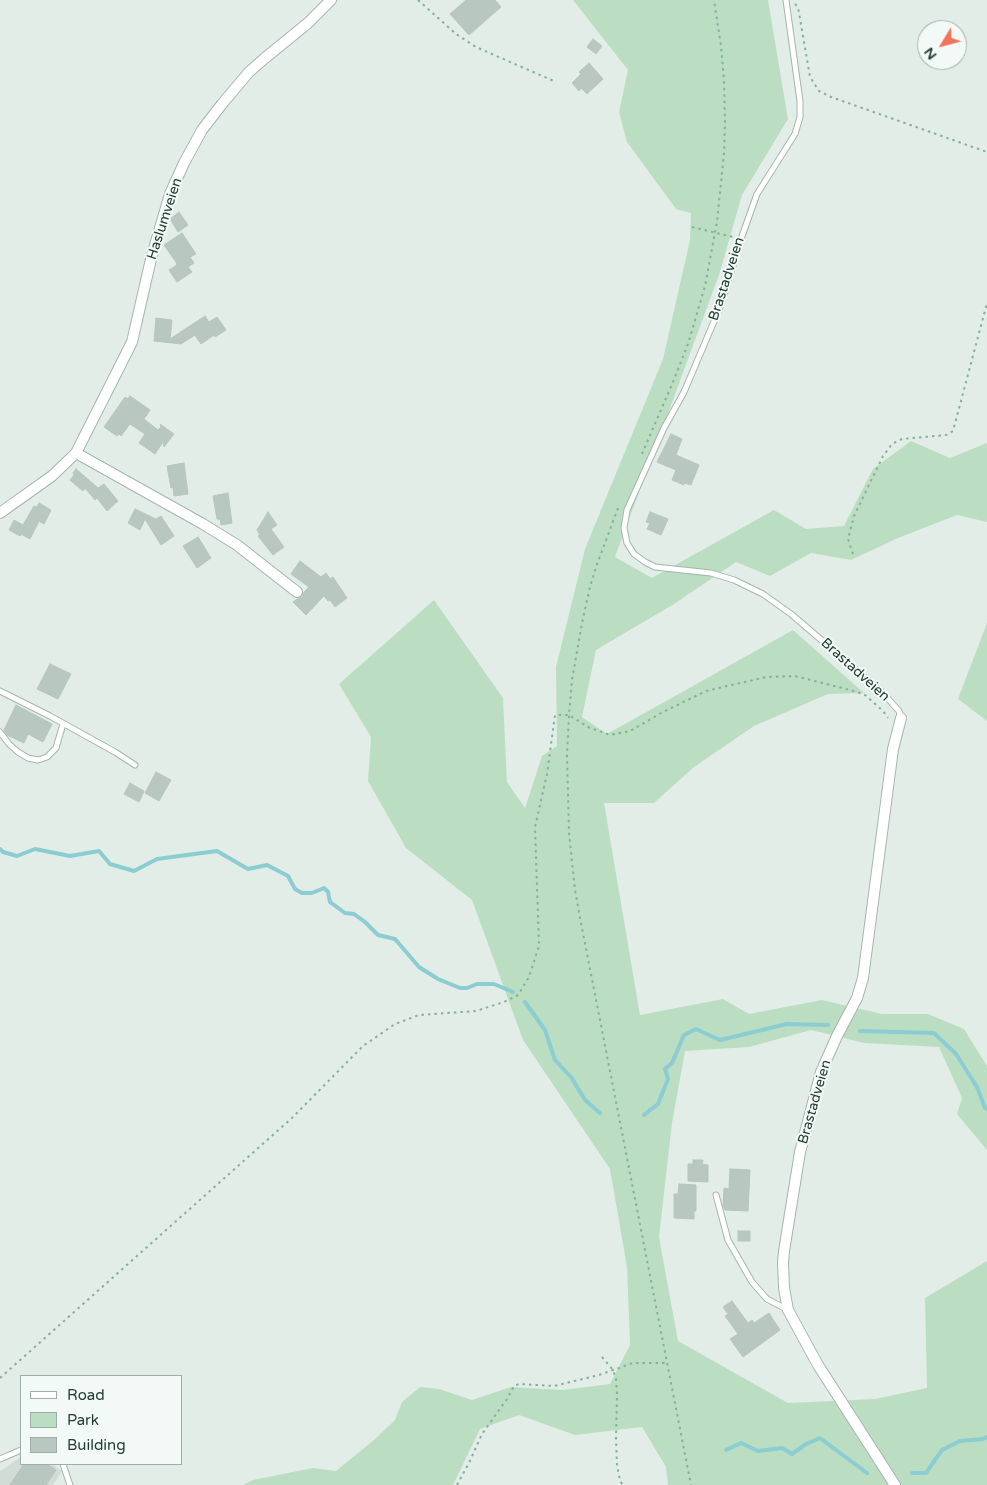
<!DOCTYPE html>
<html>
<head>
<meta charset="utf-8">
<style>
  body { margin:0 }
  #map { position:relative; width:987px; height:1485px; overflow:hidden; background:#e3ede7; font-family:"Varela Round",sans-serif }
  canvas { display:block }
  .legend { position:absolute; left:20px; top:1375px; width:162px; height:90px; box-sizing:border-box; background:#f3f9f6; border:1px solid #9faea8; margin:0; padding:6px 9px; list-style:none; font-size:15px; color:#223e34 }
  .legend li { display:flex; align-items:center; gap:10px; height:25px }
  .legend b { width:25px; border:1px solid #9faea8 }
  .north { position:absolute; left:917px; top:20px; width:50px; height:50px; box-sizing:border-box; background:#f3f9f6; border:1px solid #9faea8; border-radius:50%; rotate:233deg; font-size:14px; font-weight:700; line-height:20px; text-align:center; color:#223e34 }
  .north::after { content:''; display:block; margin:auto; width:18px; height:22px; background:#f2735b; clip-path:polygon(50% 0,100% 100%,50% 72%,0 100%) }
</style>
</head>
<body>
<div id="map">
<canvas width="987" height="1485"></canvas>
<ul class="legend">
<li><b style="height:6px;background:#fff"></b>Road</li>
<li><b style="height:14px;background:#bbdec2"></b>Park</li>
<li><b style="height:14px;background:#b8c7c0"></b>Building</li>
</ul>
<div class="north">N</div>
</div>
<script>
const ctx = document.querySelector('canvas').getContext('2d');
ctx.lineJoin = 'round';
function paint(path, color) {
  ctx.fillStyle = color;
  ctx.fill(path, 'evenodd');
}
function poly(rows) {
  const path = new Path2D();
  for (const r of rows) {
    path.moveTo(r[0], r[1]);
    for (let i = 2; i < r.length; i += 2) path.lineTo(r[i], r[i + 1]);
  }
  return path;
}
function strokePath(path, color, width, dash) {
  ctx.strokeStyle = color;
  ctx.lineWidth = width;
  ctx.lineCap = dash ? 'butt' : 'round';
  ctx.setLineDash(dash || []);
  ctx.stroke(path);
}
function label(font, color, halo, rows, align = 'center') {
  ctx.font = font + ' "Varela Round",sans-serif';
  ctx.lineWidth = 4;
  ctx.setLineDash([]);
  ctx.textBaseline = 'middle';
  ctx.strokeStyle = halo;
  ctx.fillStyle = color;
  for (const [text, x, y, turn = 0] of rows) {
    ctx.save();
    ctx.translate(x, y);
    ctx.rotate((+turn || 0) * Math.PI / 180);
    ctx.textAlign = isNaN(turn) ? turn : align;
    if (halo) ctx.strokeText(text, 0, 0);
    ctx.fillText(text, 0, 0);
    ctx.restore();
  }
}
const built = poly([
  [21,1457,21,1464,52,1464,62,1471,53,1485,0,1485,0,1471]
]);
const green = poly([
  [573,0,768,0,788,119,742,195,719,275,615,557,652,578,774,510,806,529,844,526,873,469,911,441,950,458,987,443,987,522,957,515,898,538,851,560,811,553,770,576,736,562,674,604,596,650,582,717,607,734,793,630,864,693,828,694,754,726,694,767,654,803,604,803,640,1015,723,999,749,1014,822,1000,882,1014,928,1014,964,1029,987,1066,987,1150,957,1114,962,1098,939,1047,864,1043,811,1030,749,1047,685,1051,672,1123,659,1237,678,1341,788,1403,875,1399,927,1388,925,1298,987,1261,987,1485,668,1485,666,1467,642,1427,575,1435,519,1415,480,1429,453,1485,243,1485,253,1480,313,1468,336,1471,374,1440,395,1420,402,1402,420,1387,439,1389,472,1400,511,1387,563,1390,610,1384,630,1345,627,1267,610,1169,523,1040,472,900,406,848,368,781,371,737,339,684,434,600,503,698,507,782,525,808,542,756,557,746,556,667,585,549,663,359,690,240,691,213,676,209,627,142,619,112,628,70],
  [987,623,987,721,958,699]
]);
const stream = poly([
  [0,849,3,852,17,856,35,849,70,856,99,851,110,864,134,871,157,859,217,851,248,869,267,865,288,876,295,889,302,893,312,893,324,888,328,892,330,902,345,913,354,914,365,922,378,935,395,939,419,967,438,979,460,988,467,988,477,984,494,984,513,992],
  [525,1002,545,1030,555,1060,571,1077,585,1100,600,1113],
  [860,1031,934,1033,956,1054,977,1087,985,1108,987,1109],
  [644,1115,658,1104,668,1079,665,1069,672,1063,684,1035,696,1029,720,1040,787,1024,828,1025],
  [726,1450,741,1443,758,1451,782,1448,792,1454,806,1444,820,1438,867,1473],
  [912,1473,926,1473,942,1450,960,1441,983,1439,987,1437]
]);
const building = poly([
  [466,0,495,0,501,7,469,35,450,14,466,0],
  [593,39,602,46,596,54,587,47,593,39],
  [589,63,603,79,587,94,581,88,579,91,572,83,581,74,579,72,589,63],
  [179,212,188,225,178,232,170,219,179,212],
  [182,233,196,254,190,257,194,263,188,267,192,272,177,282,169,270,177,265,176,262,164,245,182,233],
  [205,316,209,322,217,317,226,330,215,337,214,335,201,344,195,335,181,344,154,341,156,318,172,320,170,339,205,316],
  [130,396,150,410,144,419,158,430,161,427,160,424,174,434,164,447,163,442,155,454,139,443,145,434,130,424,121,436,119,434,117,436,104,427,125,397,128,399,130,396],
  [671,434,682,439,676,455,699,465,691,485,684,483,684,485,672,480,676,470,657,462,671,434],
  [184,463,188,494,174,496,173,487,171,488,167,466,184,463],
  [76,469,98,488,104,484,118,501,107,511,97,498,95,500,85,488,83,491,70,480,74,475,73,473,76,469],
  [228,493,232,523,221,525,220,519,217,519,213,496,228,493],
  [39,503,51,510,44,524,39,521,30,539,21,534,20,536,9,530,14,520,23,525,34,506,37,507,39,503],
  [135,509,156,519,161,516,174,536,161,545,145,519,140,530,128,523,135,509],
  [268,512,277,525,271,529,284,547,273,555,258,536,260,535,257,530,268,512],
  [650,512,668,519,661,535,647,529,650,523,646,522,650,512],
  [198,537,211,558,197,568,183,546,198,537],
  [300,561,321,577,326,573,330,579,333,577,347,598,335,607,330,600,328,601,324,596,306,615,293,602,297,599,302,597,304,592,309,587,291,574,300,561],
  [50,664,71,674,58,699,37,689,50,664],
  [16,705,52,724,43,742,28,734,24,743,7,735,4,730,16,705],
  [156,772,171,780,159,801,145,793,156,772],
  [130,783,144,791,139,802,124,794,130,783],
  [693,1160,703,1160,702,1164,708,1165,708,1182,688,1181,688,1164,693,1164,693,1160],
  [730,1169,750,1170,748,1211,725,1210,723,1205,724,1188,729,1189,730,1169],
  [679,1184,696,1185,696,1211,694,1211,694,1219,674,1218,674,1194,678,1194,679,1184],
  [738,1231,750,1231,750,1241,738,1241,738,1231],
  [732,1301,748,1323,752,1320,754,1323,769,1313,780,1330,743,1357,730,1339,738,1334,725,1316,728,1314,723,1307,732,1301],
  [24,1464,46,1464,56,1470,46,1485,10,1485,24,1464]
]);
const path = poly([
  [418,0,456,34,476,47,556,82],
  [795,4,798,7,810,77,819,91,831,97,987,152],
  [642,454,673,382,688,344,705,286,717,222,724,153,725,121,724,81,721,46,714,0],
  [618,508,596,567,590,587,582,623,572,680,569,715,567,755,569,833,575,890,581,923,691,1485],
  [853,554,848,539,854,516,883,456,892,444,902,439,946,435,953,431,987,303],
  [602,1357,613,1370,616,1379,617,1394,616,1439,617,1465,620,1481,623,1485],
  [0,1378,293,1117,363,1046,395,1024,419,1015,476,1011,504,1002,518,995,529,977,539,946,535,827,547,774,555,715,569,715,588,727,610,735,630,731,661,713,706,691,766,677,795,676,854,691,865,695,883,711,888,718],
  [457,1485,469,1463,482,1434,507,1399,514,1386,519,1384,554,1386,599,1375,633,1363,666,1363]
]);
const service = poly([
  [786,0,800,101,800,117,795,134,757,194,741,239,721,305,684,392,664,428,627,510,624,528,627,543,634,554,645,562,655,567,711,573,734,580,763,594,791,614,881,691,899,711,901,718],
  [0,691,50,716,115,752,135,765],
  [0,732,9,744,18,752,28,758,38,760,47,757,56,748,63,724],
  [716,1195,728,1240,752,1282,767,1299,788,1310],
  [0,1459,21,1450],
  [63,1464,70,1485]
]);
const minor = poly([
  [76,453,203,524,237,545,297,592],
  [0,513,52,476,76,453,132,342,151,259,170,194,184,163,202,130,222,104,249,72,265,58,308,23,331,0],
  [895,1485,818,1365,788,1310,784,1288,783,1263,784,1251,800,1152,821,1072,837,1036,857,998,863,978,893,749,901,718]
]);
const pathBridge = poly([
  [692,227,733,237]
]);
const streetNames = [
  ["Haslumveien",165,219,-72],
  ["Brastadveien",727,279,-72],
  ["Brastadveien",855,670,42],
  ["Brastadveien",815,1102,-74]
];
paint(built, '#d1dcd6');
paint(green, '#bbdec2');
strokePath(stream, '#8bcdd2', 4);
paint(building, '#b8c7c0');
strokePath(building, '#b5c6be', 1);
strokePath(service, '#a5b5ae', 7);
strokePath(minor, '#a5b5ae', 12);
strokePath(path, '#83b09e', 2, [2.5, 4]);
strokePath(service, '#fff', 5);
strokePath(minor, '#fff', 10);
strokePath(pathBridge, '#83b09e', 2, [2.5, 4]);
label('14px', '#223e34', '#f3f9f6', streetNames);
</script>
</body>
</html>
